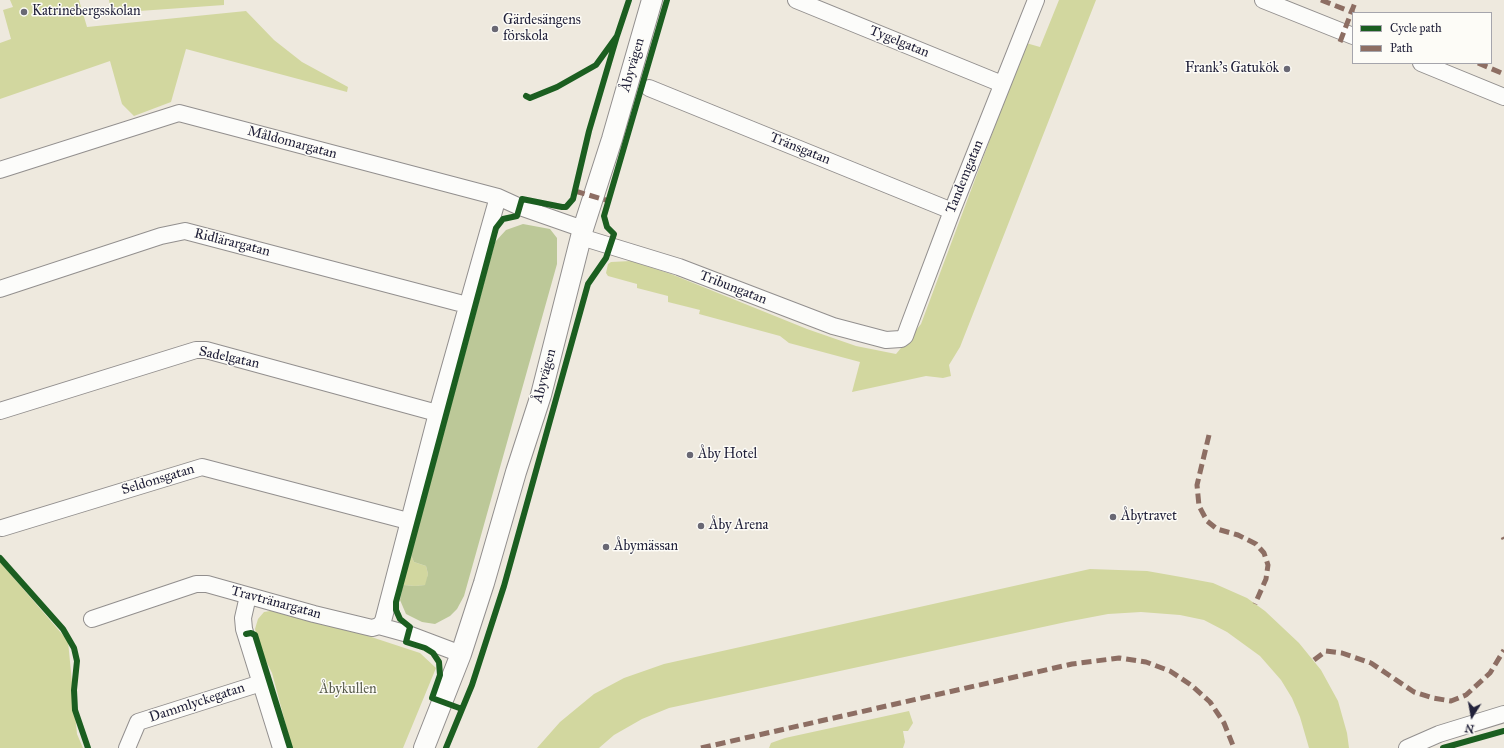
<!DOCTYPE html>
<html>
<head>
<meta charset="utf-8">
<style>
  body { margin:0 }
  #map { position:relative; width:1504px; height:748px; overflow:hidden; background:#eee9de; font-family:"IM FELL Great Primer",serif }
  canvas { display:block }
  .legend { position:absolute; left:1352px; top:12px; width:140px; height:52px; box-sizing:border-box; background:#fdfcf7; border:1px solid #a5a5ac; margin:0; padding:5px 7px; list-style:none; font-size:12px; color:#22223b }
  .legend li { display:flex; align-items:center; gap:8px; height:20px }
  .legend b { width:20px; border:1px solid #a5a5ac }
  .north { position:absolute; left:1452px; top:696px; width:40px; height:40px; -webkit-text-stroke:3px #fdfcf7; paint-order:stroke; rotate:191deg; font-size:11px; font-weight:700; line-height:16px; text-align:center; color:#22223b }
  .north::after { content:''; display:block; margin:auto; width:14px; height:18px; background:#22223b; clip-path:polygon(50% 0,100% 100%,50% 72%,0 100%) }
</style>
</head>
<body>
<div id="map">
<canvas width="1504" height="748"></canvas>
<ul class="legend">
<li><b style="height:5px;background:#1b5e20"></b>Cycle path</li>
<li><b style="height:5px;background:#8d6e63"></b>Path</li>
</ul>
<div class="north">N</div>
</div>
<script>
const ctx = document.querySelector('canvas').getContext('2d');
ctx.lineJoin = 'round';
function paint(path, color) {
  ctx.fillStyle = color;
  ctx.fill(path, 'evenodd');
}
function poly(rows) {
  const path = new Path2D();
  for (const r of rows) {
    path.moveTo(r[0], r[1]);
    for (let i = 2; i < r.length; i += 2) path.lineTo(r[i], r[i + 1]);
  }
  return path;
}
function strokePath(path, color, width, dash) {
  ctx.strokeStyle = color;
  ctx.lineWidth = width;
  ctx.lineCap = dash ? 'butt' : 'round';
  ctx.setLineDash(dash || []);
  ctx.stroke(path);
}
function label(font, color, halo, rows, align = 'center') {
  ctx.font = font + ' "IM FELL Great Primer",serif';
  ctx.lineWidth = 3;
  ctx.setLineDash([]);
  ctx.textBaseline = 'middle';
  ctx.strokeStyle = halo;
  ctx.fillStyle = color;
  for (const [text, x, y, turn = 0] of rows) {
    ctx.save();
    ctx.translate(x, y);
    ctx.rotate((+turn || 0) * Math.PI / 180);
    ctx.textAlign = isNaN(turn) ? turn : align;
    if (halo) ctx.strokeText(text, 0, 0);
    ctx.fillText(text, 0, 0);
    ctx.restore();
  }
}
const green = poly([
  [10,0,79,0,87,27,246,11,274,40,302,62,348,87,347,92,186,49,171,102,134,116,122,104,110,61,0,99,0,43,11,39,3,10,13,7],
  [109,0,224,0,224,5,111,13],
  [1059,0,1096,0,960,347,949,365,951,376,943,378,926,376,852,392,860,362,789,343,780,336,699,314,700,310,668,302,668,296,637,288,637,284,608,276,606,273,608,264,611,262,631,261,671,274,807,329,856,346,896,354,921,324,1026,43,1040,47],
  [411,555,414,562,426,566,428,574,426,585,415,586,403,585],
  [0,562,68,641,77,734,83,748,0,748],
  [1090,569,1147,571,1181,577,1213,583,1247,598,1265,611,1299,643,1321,670,1338,701,1347,733,1349,748,1309,748,1300,717,1292,698,1281,680,1260,656,1227,632,1204,620,1180,615,1141,612,1108,614,1066,622,669,708,642,719,614,735,599,748,537,748,560,722,594,694,624,678,664,664],
  [276,610,353,631,420,653,436,668,403,748,292,748,272,673,260,649,255,629,258,619,264,612],
  [909,711,913,723,908,731,903,731,905,742,903,748,769,748,771,743,785,738]
]);
const forest = poly([
  [523,224,550,229,557,238,557,264,464,596,457,609,450,616,435,624,422,622,406,614,400,600,403,585,415,586,425,585,428,574,426,566,414,562,411,555,495,242,506,230]
]);
const minor = poly([
  [796,0,1002,84],
  [1263,0,1353,36],
  [1421,63,1504,97],
  [649,88,952,211],
  [0,170,179,113,498,197,520,207,583,229],
  [581,237,679,267,833,326,886,340,901,339,905,336,909,325,952,211,1036,0],
  [0,289,161,236,185,231,467,305],
  [0,411,196,350,206,350,437,413],
  [2,528,202,467,408,521],
  [248,596,243,618,244,629,281,748],
  [92,619,196,584,207,584,314,614,372,628,379,626,408,634,461,654],
  [379,626,383,621,437,413,498,197],
  [127,748,138,722,261,683],
  [1407,748,1439,734,1504,714]
]);
const tertiary = poly([
  [424,748,461,654,484,583,516,472,541,395,583,229,612,139,652,0]
]);
const quiet = poly([
  [1321,0,1354,13],
  [1340,42,1356,0],
  [1478,63,1504,74],
  [575,191,609,201],
  [1209,435,1197,485,1199,506,1207,521,1217,529,1238,535,1256,544,1264,553,1268,565,1266,579,1255,604],
  [1503,537,1504,539],
  [1314,660,1326,651,1342,653,1371,663,1414,692,1433,698,1451,701,1466,695,1490,673,1504,650],
  [701,748,1072,664,1119,658,1146,662,1170,671,1191,685,1210,702,1224,723,1234,748]
]);
const cycleway = poly([
  [526,96,530,98,557,87,596,65,617,36,629,0],
  [0,558,63,629,74,648,77,661,74,690,75,710,88,748],
  [246,634,251,633,255,635,290,748],
  [462,709,432,698,440,675,439,662,433,653,425,648,406,642,410,627,400,619,396,610,396,602,496,228,503,219,517,216,522,199,562,207,566,207,573,199,589,131,617,36],
  [446,748,472,685,504,586,588,284,606,258,614,234,607,227,604,216,667,0],
  [1443,748,1504,731]
]);
const markers = [
  [24,12,4,"#696874"],
  [495,29,4,"#696874"],
  [1287,69,4,"#696874"],
  [690,455,4,"#696874"],
  [1113,517,4,"#696874"],
  [701,526,4,"#696874"],
  [606,547,4,"#696874"]
];
const poiNames = [
  ["Katrinebergsskolan",32,12],
  ["Gärdesängens",503,21],
  ["förskola",503,37],
  ["Frank's Gatukök",1279,69,"right"],
  ["Åby Hotel",698,455],
  ["Åbytravet",1121,517],
  ["Åby Arena",709,526],
  ["Åbymässan",614,547]
];
const streetNames = [
  ["Tygelgatan",899,42,22],
  ["Åbyvägen",633,65,-74],
  ["Måldomargatan",292,143,15],
  ["Tränsgatan",800,149,22],
  ["Tandemgatan",965,177,-68],
  ["Ridlärargatan",232,243,14],
  ["Tribungatan",733,288,21],
  ["Sadelgatan",229,358,12],
  ["Åbyvägen",545,376,-75],
  ["Seldonsgatan",158,480,-17],
  ["Travtränargatan",276,603,15],
  ["Dammlyckegatan",197,703,-18]
];
const parkNames = [
  ["Åbykullen",348,690]
];
paint(green, '#d2d79f');
paint(forest, '#bcc898');
strokePath(minor, '#928f8e', 18);
strokePath(tertiary, '#928f8e', 22);
strokePath(minor, '#fcfcfa', 16);
strokePath(tertiary, '#fcfcfa', 20);
strokePath(quiet, '#8d6e63', 5, [10, 5]);
strokePath(cycleway, '#1b5e20', 6);
for (const [x, y, r, color] of markers) {
  const dot = new Path2D();
  dot.arc(x, y, r, 0, 2 * Math.PI);
  ctx.fillStyle = color;
  ctx.fill(dot);
  strokePath(dot, '#fdfcf7', 1.5);
}
label('14px', '#22223b', '#fdfcf7', poiNames, 'left');
label('14px', '#22223b', '#fdfcf7', streetNames);
label('14px', '#585c4c', '#fdfcf7', parkNames);
</script>
</body>
</html>
